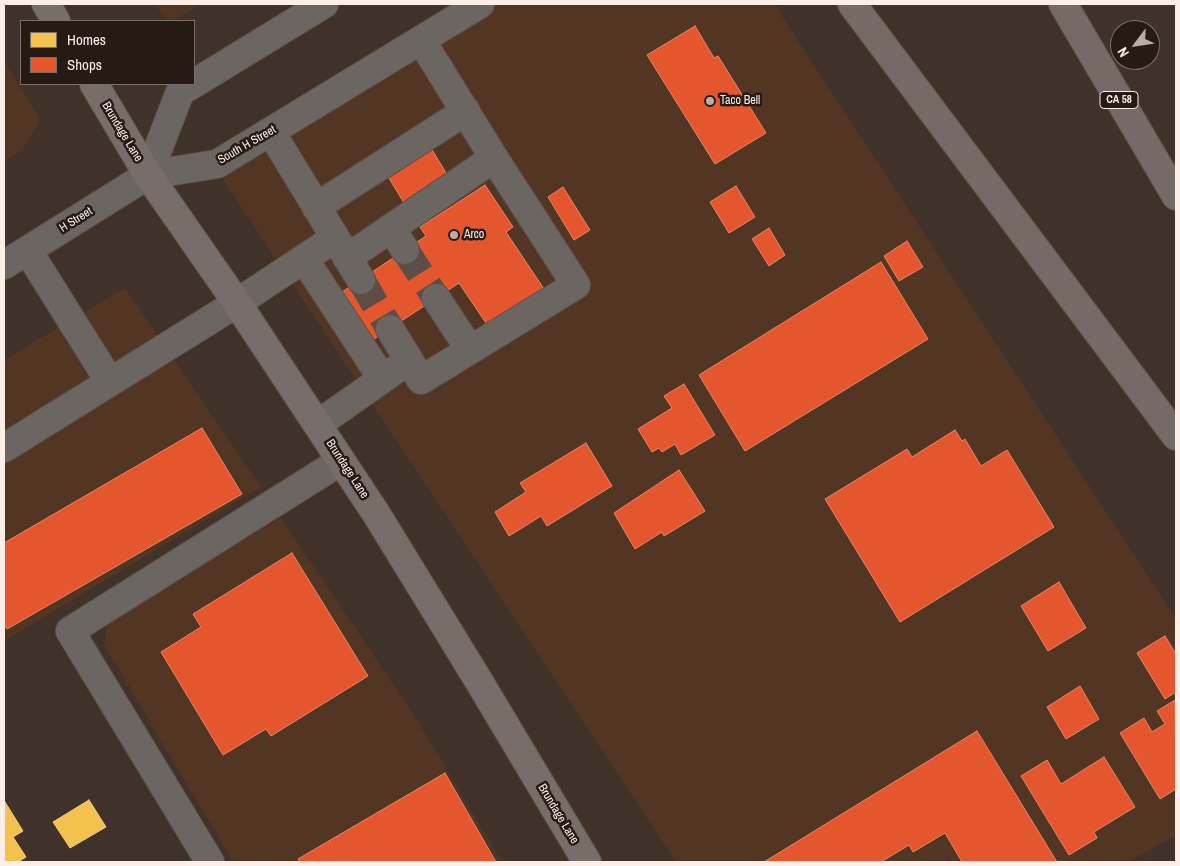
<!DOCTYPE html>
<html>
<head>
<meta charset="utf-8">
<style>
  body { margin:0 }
  #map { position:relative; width:1180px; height:866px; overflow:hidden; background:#403229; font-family:"Archivo Narrow",sans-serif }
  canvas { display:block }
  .frame { position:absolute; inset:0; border:5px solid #fdefe8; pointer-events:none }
  .legend { position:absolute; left:20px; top:20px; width:175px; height:65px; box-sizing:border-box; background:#261a14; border:1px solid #7c6f69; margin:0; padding:6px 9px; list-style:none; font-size:15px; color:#fdefe8 }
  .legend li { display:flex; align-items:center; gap:10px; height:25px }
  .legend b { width:25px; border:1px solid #7c6f69 }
  .north { position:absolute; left:1110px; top:20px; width:50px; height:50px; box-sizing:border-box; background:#261a14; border:1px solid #7c6f69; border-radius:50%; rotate:239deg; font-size:14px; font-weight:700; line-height:20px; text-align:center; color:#fdefe8 }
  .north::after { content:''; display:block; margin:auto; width:18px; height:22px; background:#bbada5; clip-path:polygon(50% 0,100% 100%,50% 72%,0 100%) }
</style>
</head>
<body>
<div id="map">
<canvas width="1180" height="866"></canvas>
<div class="frame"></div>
<ul class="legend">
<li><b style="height:14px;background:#f2c14e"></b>Homes</li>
<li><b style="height:14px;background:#e4572e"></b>Shops</li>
</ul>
<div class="north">N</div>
</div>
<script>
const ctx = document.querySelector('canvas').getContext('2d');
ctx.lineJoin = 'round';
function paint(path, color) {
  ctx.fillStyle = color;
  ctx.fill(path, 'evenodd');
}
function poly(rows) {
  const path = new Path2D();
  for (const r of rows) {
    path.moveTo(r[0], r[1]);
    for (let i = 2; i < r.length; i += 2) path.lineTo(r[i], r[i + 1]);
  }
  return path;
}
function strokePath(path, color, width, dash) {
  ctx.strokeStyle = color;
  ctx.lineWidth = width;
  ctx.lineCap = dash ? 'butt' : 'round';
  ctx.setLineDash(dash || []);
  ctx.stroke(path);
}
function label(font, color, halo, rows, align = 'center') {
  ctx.font = font + ' "Archivo Narrow",sans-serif';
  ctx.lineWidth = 5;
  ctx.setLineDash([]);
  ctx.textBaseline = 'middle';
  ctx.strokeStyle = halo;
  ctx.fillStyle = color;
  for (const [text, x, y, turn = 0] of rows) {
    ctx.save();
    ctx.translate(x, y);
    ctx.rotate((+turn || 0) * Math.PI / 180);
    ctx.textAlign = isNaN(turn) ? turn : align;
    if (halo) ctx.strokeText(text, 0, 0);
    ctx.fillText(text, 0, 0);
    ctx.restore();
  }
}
const built = poly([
  [154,4,201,4,172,21,168,21],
  [496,4,774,4,1176,619,1176,835,1128,862,676,862,214,166],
  [4,61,41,120,26,144,18,153,4,162],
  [125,288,261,487,4,641,4,360],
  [281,518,417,720,502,862,233,862,104,644,108,620]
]);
const homes = poly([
  [89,800,106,827,70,848,53,822,89,800],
  [5,802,23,831,13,837,26,857,18,862,4,862,5,802]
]);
const shops = poly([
  [695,26,714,58,718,56,766,133,715,164,647,55,695,26],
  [431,148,452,183,409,211,387,175,431,148],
  [485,185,513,227,506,232,544,289,488,326,459,283,365,345,333,298,426,236,420,227,485,185],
  [736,186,755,217,729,233,710,202,736,186],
  [563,187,590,230,574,240,548,197,563,187],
  [769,228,785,255,769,266,752,239,769,228],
  [907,241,923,267,899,281,884,256,907,241],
  [881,262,928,339,745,451,699,375,881,262],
  [684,384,715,435,681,455,675,444,662,452,659,448,652,452,638,429,672,408,664,396,684,384],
  [202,428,242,494,7,629,4,624,4,543,202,428],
  [955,430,962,441,965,439,981,466,1007,450,1054,527,900,622,825,499,907,449,912,457,955,430],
  [586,443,612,486,547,526,541,516,509,536,495,512,526,492,520,483,586,443],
  [679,470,705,511,664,536,662,532,635,549,614,513,679,470],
  [292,553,368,676,271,736,266,729,223,755,161,652,201,627,193,614,292,553],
  [1059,582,1086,628,1048,651,1021,606,1059,582],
  [1165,636,1176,654,1176,692,1165,699,1137,653,1165,636],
  [1080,686,1099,719,1066,739,1047,707,1080,686],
  [1175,700,1176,789,1160,799,1120,733,1144,718,1152,732,1165,724,1157,711,1175,700],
  [977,731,1057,862,962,862,945,833,913,852,909,845,881,862,764,862,977,731],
  [1104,757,1135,807,1094,832,1097,838,1069,855,1021,776,1047,760,1061,784,1104,757],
  [445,773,496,862,300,862,298,859,445,773]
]);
const minorTunnel = poly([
  [405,250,436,298],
  [361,280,390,329]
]);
const minor = poly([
  [271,132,361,280],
  [148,175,180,92,324,4],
  [316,207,466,111],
  [391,228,405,250],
  [28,251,110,382],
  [347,258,494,158],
  [304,259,382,378],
  [4,265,148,175,217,164,480,4],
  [436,298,470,350],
  [390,329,421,380,576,285,494,158,421,40],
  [318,424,398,368],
  [4,448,237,303,335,238],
  [210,862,70,631,341,461]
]);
const major = poly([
  [46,4,56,21],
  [94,84,148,175,237,303,377,515,477,678,587,862]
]);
const highway = poly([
  [852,4,1176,436],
  [1063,4,1176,196]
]);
const markers = [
  [710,101,5,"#bbada5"],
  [454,235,5,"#bbada5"]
];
const shields = [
  [1119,100,38]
];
const shieldNames = [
  ["CA 58",1119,100]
];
const poiNames = [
  ["Taco Bell",720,101],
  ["Arco",464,235]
];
const streetNames = [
  ["Brundage Lane",122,132,59],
  ["South H Street",247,145,-30],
  ["H Street",76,220,-32],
  ["Brundage Lane",347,469,57],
  ["Brundage Lane",558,814,59]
];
paint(built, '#533524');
paint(homes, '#f2c14e');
strokePath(homes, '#f5cf7c', 1);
paint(shops, '#e4572e');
strokePath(shops, '#ec8566', 1);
strokePath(minorTunnel, '#5c4e46', 28, [28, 14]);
strokePath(minor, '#5d5149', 30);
strokePath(major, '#5d5149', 30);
strokePath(highway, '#5d5149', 30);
strokePath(minor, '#6c6663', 28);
strokePath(major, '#776e6a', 28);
strokePath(highway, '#756a65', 28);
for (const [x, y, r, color] of markers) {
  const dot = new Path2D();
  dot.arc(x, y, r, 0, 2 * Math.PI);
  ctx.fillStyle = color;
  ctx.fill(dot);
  strokePath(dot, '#261a14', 2);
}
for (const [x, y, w] of shields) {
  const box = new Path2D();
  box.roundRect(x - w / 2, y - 8.5, w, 17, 4);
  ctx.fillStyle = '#261a14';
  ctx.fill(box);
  strokePath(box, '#fdefe8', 1);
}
label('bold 11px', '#fdefe8', null, shieldNames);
label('12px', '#fdefe8', '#261a14', poiNames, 'left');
label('12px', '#fdefe8', '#261a14', streetNames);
</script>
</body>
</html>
